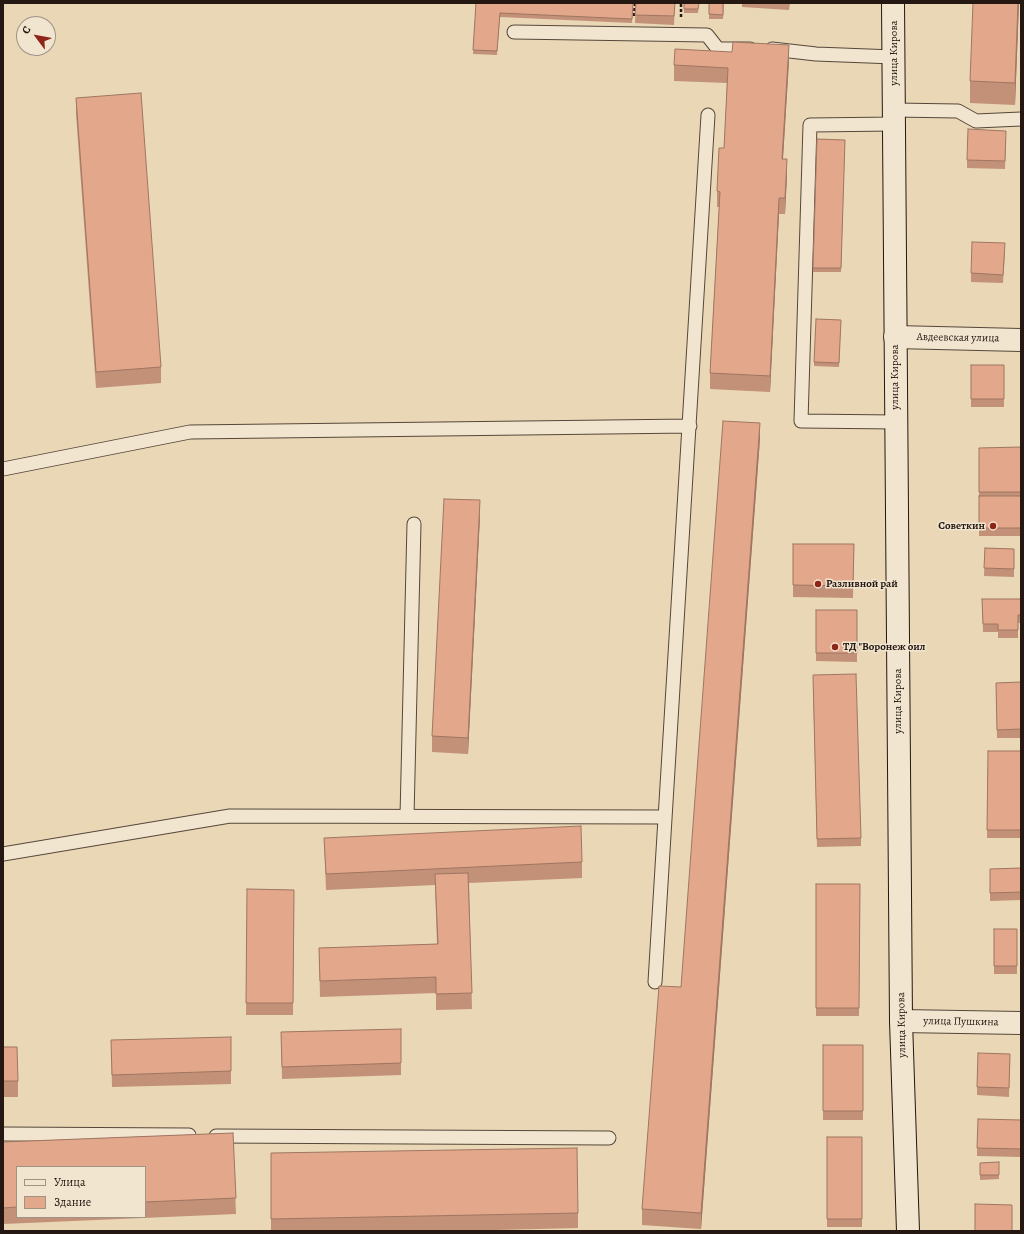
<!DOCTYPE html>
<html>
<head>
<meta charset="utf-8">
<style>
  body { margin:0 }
  #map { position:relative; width:1024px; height:1234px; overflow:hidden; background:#e9d7b6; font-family:Alegreya,serif }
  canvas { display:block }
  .frame { position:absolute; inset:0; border:4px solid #251711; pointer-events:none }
  .legend { position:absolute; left:16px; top:1166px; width:130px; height:52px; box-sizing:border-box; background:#f1e5d0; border:1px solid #9f9384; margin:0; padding:5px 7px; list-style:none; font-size:12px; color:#251711 }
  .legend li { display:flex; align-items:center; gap:8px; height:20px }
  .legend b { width:20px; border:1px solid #9f9384 }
  .north { position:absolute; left:16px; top:16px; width:40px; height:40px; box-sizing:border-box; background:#f1e5d0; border:1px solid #9f9384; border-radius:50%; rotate:302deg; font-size:11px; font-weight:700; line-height:16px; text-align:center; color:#251711 }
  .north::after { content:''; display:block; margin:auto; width:14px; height:18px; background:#8f2418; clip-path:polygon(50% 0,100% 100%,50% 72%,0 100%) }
</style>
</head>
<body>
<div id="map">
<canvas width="1024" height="1234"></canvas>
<div class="frame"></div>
<ul class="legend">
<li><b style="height:5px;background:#f1e5d0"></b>Улица</li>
<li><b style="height:11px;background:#e3a88b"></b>Здание</li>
</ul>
<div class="north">С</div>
</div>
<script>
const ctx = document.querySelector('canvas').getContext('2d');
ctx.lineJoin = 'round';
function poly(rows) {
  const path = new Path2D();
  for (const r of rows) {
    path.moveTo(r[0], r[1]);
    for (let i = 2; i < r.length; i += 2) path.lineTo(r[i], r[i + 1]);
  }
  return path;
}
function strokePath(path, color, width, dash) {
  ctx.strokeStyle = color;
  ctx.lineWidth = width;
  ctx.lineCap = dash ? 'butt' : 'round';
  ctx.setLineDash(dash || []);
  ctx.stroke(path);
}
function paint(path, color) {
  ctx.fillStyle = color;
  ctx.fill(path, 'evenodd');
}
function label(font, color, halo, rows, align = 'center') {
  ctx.font = font + ' Alegreya,serif';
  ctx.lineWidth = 3;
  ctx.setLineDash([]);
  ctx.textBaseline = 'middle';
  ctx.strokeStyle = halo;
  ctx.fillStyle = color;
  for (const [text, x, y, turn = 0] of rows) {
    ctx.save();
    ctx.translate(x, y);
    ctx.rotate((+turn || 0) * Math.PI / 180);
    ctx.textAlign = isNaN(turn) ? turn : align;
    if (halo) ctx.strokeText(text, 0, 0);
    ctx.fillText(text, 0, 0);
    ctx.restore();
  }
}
const path = poly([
  [634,16,635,3],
  [681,17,681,3]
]);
const service = poly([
  [514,32,707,35,718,49,750,49],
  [772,49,816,54,894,57],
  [894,110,958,111,976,121,1021,119],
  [894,124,810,125,801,421,896,422],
  [3,469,190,432,690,426],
  [407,816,414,524],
  [3,854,230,816,665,817],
  [655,982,708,115],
  [3,1134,189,1135],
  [216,1136,609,1138]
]);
const minor = poly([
  [895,337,1021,340],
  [901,1021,1021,1023]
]);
const secondary = poly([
  [893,3,901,1021,908,1231]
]);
const wall = poly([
  [476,3,633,3,632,23,500,17,497,55,473,54],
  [636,3,675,3,674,25,635,23],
  [684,3,699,3,698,13,684,13],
  [709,3,724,3,723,19,709,19],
  [742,3,790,3,789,10,742,7],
  [1019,3,1015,105,970,103,970,81],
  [789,61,783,159,787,175,785,214,779,214,770,392,710,389,710,373,719,207,717,207,717,191,724,148,727,83,674,81,674,65],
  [76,98,161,367,161,383,96,388,76,114],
  [817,139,845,140,841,272,813,272],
  [1006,139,1005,169,967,168,967,160],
  [1005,252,1003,283,971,282,971,273],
  [841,320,839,367,814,366,814,362],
  [1004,365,1004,407,971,407,971,399],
  [760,439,701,1229,642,1225,642,1209,681,987],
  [1021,447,1021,536,979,536,979,448],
  [480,516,468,754,432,752,432,736],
  [793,544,854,544,853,598,793,597],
  [985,548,1014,549,1014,577,984,576],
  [982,599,1021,599,1021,623,1018,623,1018,638,998,638,998,632,983,632],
  [816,610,857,610,857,662,816,661],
  [1021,682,1021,738,997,738,996,683],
  [813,684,861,838,861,846,817,847],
  [988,751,1021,751,1021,838,987,838],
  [324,838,582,862,582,878,469,883,472,1009,436,1010,436,993,320,997,319,948,437,944,435,885,326,890],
  [1021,868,1021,900,990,901,990,869],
  [816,884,860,884,859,1016,816,1016],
  [247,889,294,890,293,1015,246,1015],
  [994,929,1017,929,1017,974,994,974],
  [401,1029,401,1075,282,1079,281,1032],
  [111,1040,231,1071,231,1084,112,1087],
  [823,1045,863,1045,863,1120,823,1120],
  [3,1047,18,1081,18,1097,3,1097],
  [1010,1062,1009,1097,977,1095,977,1087],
  [1021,1120,1021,1157,977,1156,977,1148],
  [233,1133,236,1214,3,1224,3,1142],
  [17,1167,145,1167,145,1217,17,1217],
  [827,1137,862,1137,862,1227,827,1227],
  [271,1153,578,1213,578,1228,456,1231,271,1231],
  [999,1162,999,1179,980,1180,980,1163]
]);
const shadedWall = poly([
  [1018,3,1019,3,1015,105,1015,83],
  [789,45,789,61,782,174,782,159],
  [787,159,787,175,785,214,785,198],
  [779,198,779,214,770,392,770,376],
  [760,423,760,439,701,1229,701,1213],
  [480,500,480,516,468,754,468,738]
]);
const building = poly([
  [476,3,633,3,632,19,500,13,497,51,473,50,476,3],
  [636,3,675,3,674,16,635,15,636,3],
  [684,3,699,3,698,9,684,9,684,3],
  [709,3,723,3,723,15,709,14,709,3],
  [973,3,1018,3,1015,83,970,81,973,3],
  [733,42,789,45,782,159,787,159,785,198,779,198,770,376,710,373,720,192,717,191,719,148,724,148,728,68,674,65,675,49,732,52,733,42],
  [141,93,161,367,96,372,76,98,141,93],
  [968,129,1006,131,1005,161,967,160,968,129],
  [817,139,845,140,841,268,813,268,817,139],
  [972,242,1005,243,1003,275,971,273,972,242],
  [816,319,841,320,839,363,814,362,816,319],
  [971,365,1004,365,1004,399,971,399,971,365],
  [723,421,760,423,701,1213,642,1209,659,986,681,987,723,421],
  [1021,447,1021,492,979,492,979,448,1021,447],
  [979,496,1021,496,1021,528,979,528,979,496],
  [444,499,480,500,468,738,432,736,444,499],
  [793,544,854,544,853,586,793,585,793,544],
  [985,548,1014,549,1014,569,984,568,985,548],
  [982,599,1021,599,1021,615,1018,615,1018,630,998,630,998,624,983,624,982,599],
  [816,610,857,610,857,653,816,653,816,610],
  [856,674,861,838,817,839,813,675,856,674],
  [1021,682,1021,729,997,730,996,683,1021,682],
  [988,751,1021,751,1021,830,987,830,988,751],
  [581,826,582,862,326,874,324,838,581,826],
  [1021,868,1021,892,990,893,990,869,1021,868],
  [468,873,472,993,436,994,436,977,320,981,319,948,438,944,435,874,468,873],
  [816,884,860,884,859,1008,816,1008,816,884],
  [247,889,294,890,293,1003,246,1003,247,889],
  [994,929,1017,929,1017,966,994,966,994,929],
  [401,1029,401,1063,282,1067,281,1032,401,1029],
  [231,1037,231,1071,112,1075,111,1040,231,1037],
  [823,1045,863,1045,863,1111,823,1111,823,1045],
  [3,1047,17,1047,18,1081,3,1081,3,1047],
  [978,1053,1010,1054,1009,1088,977,1087,978,1053],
  [978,1119,1021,1120,1021,1149,977,1148,978,1119],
  [233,1133,236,1198,145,1202,145,1167,17,1167,17,1207,3,1208,3,1142,233,1133],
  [827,1137,862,1137,862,1219,827,1219,827,1137],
  [577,1148,578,1213,271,1219,271,1153,577,1148],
  [999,1162,999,1175,980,1175,980,1163,999,1162],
  [975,1204,1012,1205,1012,1231,975,1231,975,1204]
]);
const markers = [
  [993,526,4,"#8f2418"],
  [818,584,4,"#8f2418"],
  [835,647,4,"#8f2418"]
];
const streetNames = [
  ["улица Кирова",894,53,-90],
  ["Авдеевская улица",958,338,1],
  ["улица Кирова",895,377,-90],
  ["улица Кирова",898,701,-90],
  ["улица Пушкина",961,1022,1],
  ["улица Кирова",902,1025,-91]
];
const poiNames = [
  ["Советкин",985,526,"right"],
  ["Разливной рай",826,584],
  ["ТД \"Воронеж оил",843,647]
];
strokePath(service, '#56473a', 15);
strokePath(minor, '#56473a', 24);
strokePath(secondary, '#251711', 24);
strokePath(path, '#251711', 2.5, [3, 2]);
strokePath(service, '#f1e5d0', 13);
strokePath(minor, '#f1e5d0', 22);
strokePath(secondary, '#f1e5d0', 22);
paint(wall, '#c39078');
paint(shadedWall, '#9f7661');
paint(building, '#e3a88b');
strokePath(building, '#9f7661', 1);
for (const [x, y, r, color] of markers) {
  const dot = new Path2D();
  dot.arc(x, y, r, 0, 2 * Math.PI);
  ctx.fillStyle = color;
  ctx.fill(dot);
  strokePath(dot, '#f1e5d0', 1.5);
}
label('11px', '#251711', '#f1e5d0', streetNames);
label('bold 11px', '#251711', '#f1e5d0', poiNames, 'left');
</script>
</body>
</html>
